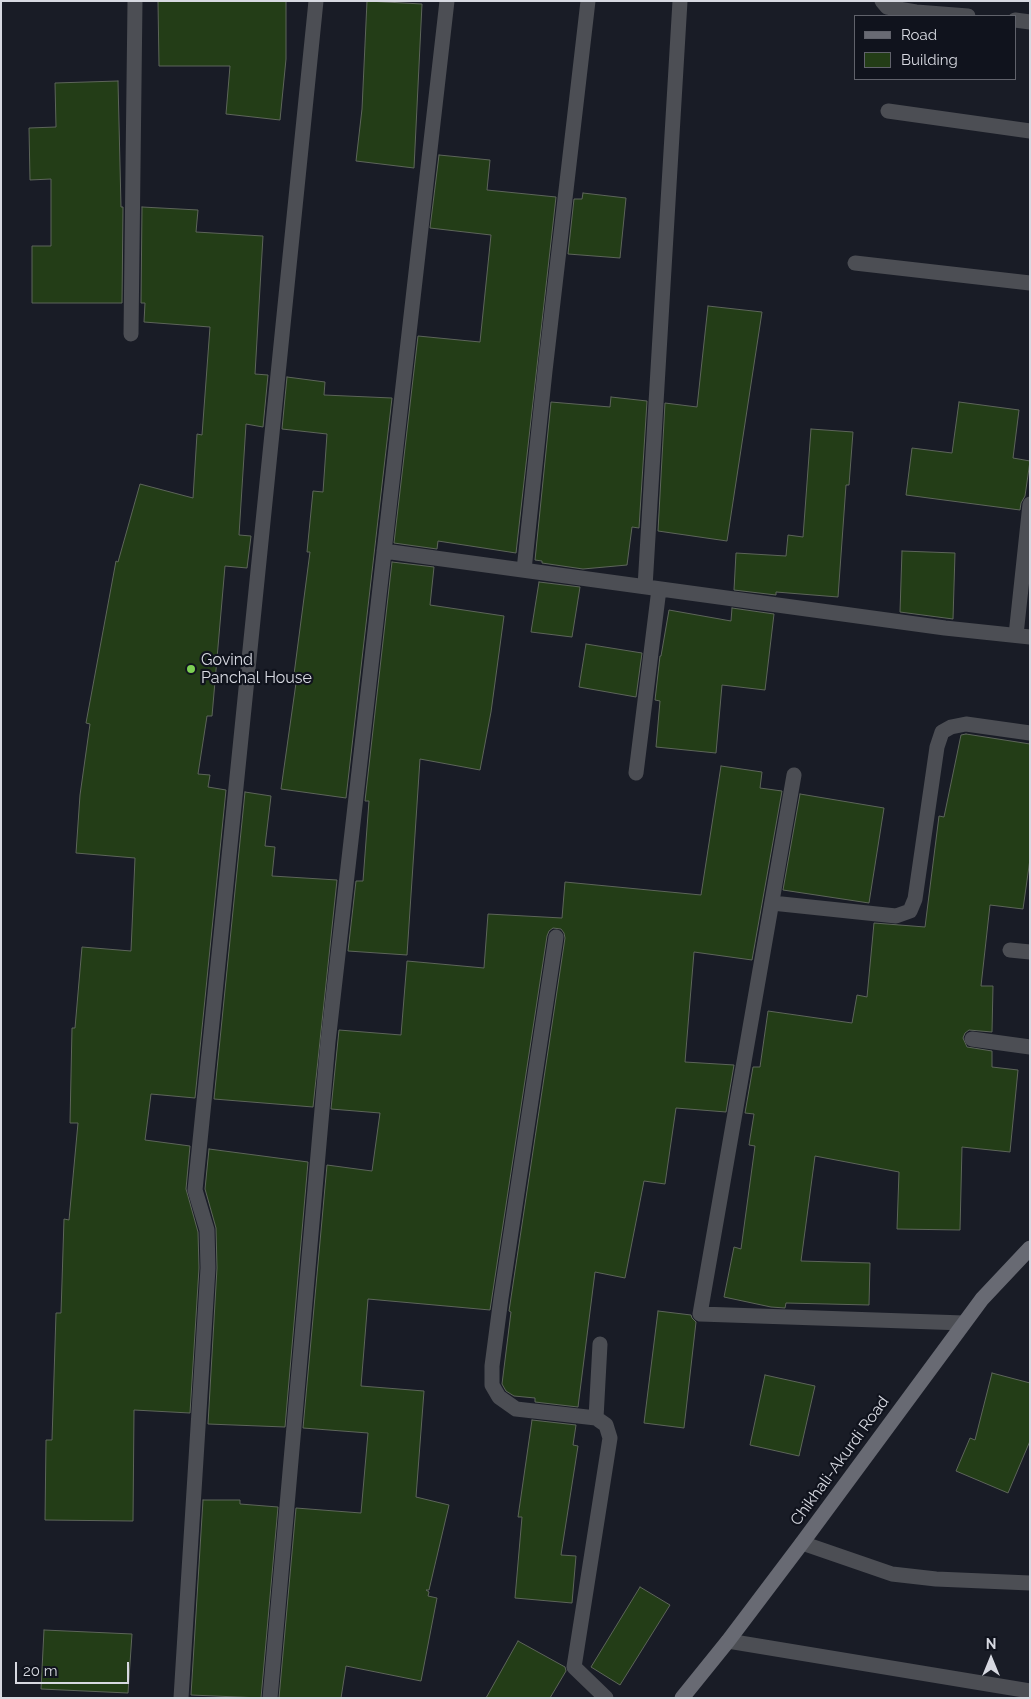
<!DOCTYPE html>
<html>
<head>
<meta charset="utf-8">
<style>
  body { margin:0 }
  #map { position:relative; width:1031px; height:1699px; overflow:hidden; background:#191c26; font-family:Raleway,sans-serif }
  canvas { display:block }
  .frame { position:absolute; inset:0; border:2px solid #d7d9e1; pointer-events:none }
  .legend { position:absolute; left:854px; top:15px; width:162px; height:65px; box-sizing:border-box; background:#10131d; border:1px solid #60626b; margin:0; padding:6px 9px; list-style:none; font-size:15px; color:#d7d9e1 }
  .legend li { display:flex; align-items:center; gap:10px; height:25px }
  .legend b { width:25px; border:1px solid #60626b }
  .north { position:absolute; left:966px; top:1634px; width:50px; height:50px; -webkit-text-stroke:4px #10131d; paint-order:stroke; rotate:0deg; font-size:14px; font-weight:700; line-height:20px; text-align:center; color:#d7d9e1 }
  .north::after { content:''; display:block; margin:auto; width:18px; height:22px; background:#d7d9e1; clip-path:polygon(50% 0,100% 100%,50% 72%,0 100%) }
  .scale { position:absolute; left:15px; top:1662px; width:114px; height:22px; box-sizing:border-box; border:2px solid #d7d9e1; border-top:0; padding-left:6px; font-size:15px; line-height:18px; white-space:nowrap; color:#d7d9e1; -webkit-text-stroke:4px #10131d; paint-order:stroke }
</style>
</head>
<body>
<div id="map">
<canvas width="1031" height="1699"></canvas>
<div class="frame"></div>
<ul class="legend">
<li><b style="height:6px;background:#686a73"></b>Road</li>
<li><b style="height:14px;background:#233d17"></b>Building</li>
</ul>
<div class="north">N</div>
<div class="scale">20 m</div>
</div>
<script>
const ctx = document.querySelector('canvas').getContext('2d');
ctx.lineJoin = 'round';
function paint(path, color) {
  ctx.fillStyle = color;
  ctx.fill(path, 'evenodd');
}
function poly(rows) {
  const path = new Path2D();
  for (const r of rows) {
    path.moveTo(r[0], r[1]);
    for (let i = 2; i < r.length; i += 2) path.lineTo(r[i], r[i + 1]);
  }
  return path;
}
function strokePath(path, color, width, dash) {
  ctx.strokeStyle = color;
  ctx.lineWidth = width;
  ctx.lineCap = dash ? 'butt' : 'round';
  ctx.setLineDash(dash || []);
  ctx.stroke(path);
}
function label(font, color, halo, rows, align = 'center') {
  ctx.font = font + ' Raleway,sans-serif';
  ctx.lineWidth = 4.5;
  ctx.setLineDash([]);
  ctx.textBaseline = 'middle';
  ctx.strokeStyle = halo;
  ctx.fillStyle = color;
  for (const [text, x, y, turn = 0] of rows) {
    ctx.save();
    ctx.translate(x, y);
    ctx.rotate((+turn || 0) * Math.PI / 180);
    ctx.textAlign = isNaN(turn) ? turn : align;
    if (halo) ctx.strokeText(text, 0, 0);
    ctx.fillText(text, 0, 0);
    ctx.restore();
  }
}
const building = poly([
  [158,1,286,1,286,59,280,120,226,114,230,66,159,66,158,1],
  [367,1,422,4,414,168,356,161,362,109,367,1],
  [118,81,121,207,123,207,122,303,32,303,32,246,51,246,51,179,30,180,29,128,56,127,55,83,118,81],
  [439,155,490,160,487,190,556,197,516,553,438,541,437,549,394,543,418,336,480,342,491,235,430,228,439,155],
  [583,193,626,198,620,258,568,254,574,199,582,199,583,193],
  [142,207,198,210,196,232,263,236,255,374,268,375,263,427,246,424,239,535,251,536,247,568,225,566,212,716,207,716,198,774,210,775,208,787,226,790,195,1098,151,1094,145,1140,190,1146,186,1189,198,1232,199,1268,190,1413,134,1410,133,1521,45,1520,46,1440,52,1440,56,1313,61,1313,64,1219,69,1220,78,1123,70,1123,72,1028,75,1028,82,947,131,951,135,858,76,853,80,795,90,724,86,723,116,561,118,562,140,484,193,498,197,434,202,435,210,327,144,322,145,303,141,303,142,207],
  [708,306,762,312,727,541,658,531,665,403,697,407,708,306],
  [287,377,325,382,324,395,392,398,346,798,281,789,296,683,293,682,310,552,307,552,313,491,323,492,327,434,282,429,287,377],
  [611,397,647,401,639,528,632,527,627,565,583,569,542,563,542,561,535,560,551,402,610,407,611,397],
  [959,402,1019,410,1013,458,1030,461,1025,496,1021,503,1020,510,906,495,912,448,952,453,959,402],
  [811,429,853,432,849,485,846,485,838,597,776,592,776,595,734,590,736,553,786,556,788,535,803,537,811,429],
  [902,551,955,553,953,619,900,612,902,551],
  [392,562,434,567,430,605,504,616,491,712,480,770,420,759,407,955,348,951,356,881,363,881,369,801,365,801,392,562],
  [539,582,580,587,572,637,531,632,539,582],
  [732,608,774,614,765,690,722,685,716,753,656,747,660,701,655,700,660,656,661,656,669,610,731,621,732,608],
  [586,644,642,653,636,697,579,687,586,644],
  [966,734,1030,744,1030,859,1023,909,990,905,981,986,993,986,992,1032,969,1030,965,1033,963,1038,967,1047,992,1051,992,1067,1018,1070,1010,1152,962,1147,960,1230,897,1229,899,1172,815,1156,801,1261,870,1263,869,1305,786,1303,785,1308,771,1307,724,1297,734,1247,741,1249,755,1146,749,1145,754,1114,745,1113,753,1067,760,1067,768,1011,852,1023,857,995,867,997,874,923,925,927,939,816,944,817,961,735,966,734],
  [721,766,762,772,760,788,782,791,752,960,694,952,685,1062,734,1065,726,1112,676,1108,665,1184,644,1181,625,1278,595,1272,578,1407,535,1402,535,1398,514,1396,506,1391,502,1384,511,1312,509,1311,565,938,564,933,561,929,553,928,549,931,547,936,490,1310,368,1299,361,1386,424,1391,416,1497,449,1505,429,1590,426,1590,429,1592,428,1596,437,1598,421,1681,346,1666,341,1698,279,1698,296,1508,361,1513,368,1433,303,1428,327,1165,372,1171,380,1113,331,1109,339,1030,401,1035,407,961,484,968,488,914,562,918,565,882,701,895,721,766],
  [245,792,271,796,265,846,275,847,272,876,337,880,313,1107,214,1099,245,792],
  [800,794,884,808,869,903,783,890,800,794],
  [209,1149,308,1162,285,1427,208,1424,217,1268,216,1228,205,1189,209,1149],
  [658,1311,691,1315,692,1318,696,1322,684,1428,644,1423,658,1311],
  [992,1373,1030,1383,1030,1441,1008,1493,956,1471,970,1438,975,1440,992,1373],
  [765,1375,815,1386,799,1456,750,1445,765,1375],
  [532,1420,576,1425,573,1445,578,1446,561,1555,576,1556,572,1603,515,1598,522,1517,518,1517,532,1420],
  [203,1500,240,1500,240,1504,278,1507,261,1698,191,1695,203,1500],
  [640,1587,670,1605,620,1685,591,1667,640,1587],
  [44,1630,132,1634,128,1693,41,1689,44,1630],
  [518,1641,565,1667,566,1671,550,1698,486,1698,518,1641]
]);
const lane = poly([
  [882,1,887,7,916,12,968,16],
  [1015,20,1030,22],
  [888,111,1030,131],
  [855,263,1030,283],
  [131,334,135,1],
  [1010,950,1030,952],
  [802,1543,892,1574,936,1579,1030,1583],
  [728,1641,1030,1691]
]);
const street = poly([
  [384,551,945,628,1030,637],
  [524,570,545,371,588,1],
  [645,587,680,1],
  [1016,635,1030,504],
  [636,773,659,589],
  [794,775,700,1314,964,1323],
  [772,903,896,916,910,911,915,899,937,747,942,732,951,727,966,724,1030,733],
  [556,937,501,1298,492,1366,492,1385,499,1397,516,1409,596,1418,606,1425,610,1438,574,1667,606,1698],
  [972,1039,1030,1047],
  [596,1418,600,1344],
  [181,1698,208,1268,207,1230,195,1190,316,1],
  [270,1698,328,1042,447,1]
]);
const secondary = poly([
  [682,1698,728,1641,802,1543,982,1299,1030,1248]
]);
const markers = [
  [191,669,5,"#7dd154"]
];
const poiNames = [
  ["Govind",201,660],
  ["Panchal House",201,678]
];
const streetNames = [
  ["Chikhali-Akurdi Road",840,1461,-54]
];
paint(building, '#233d17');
strokePath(building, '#5d655a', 1);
strokePath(lane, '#4c4e54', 15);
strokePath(street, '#4c4e54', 15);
strokePath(secondary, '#686a73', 15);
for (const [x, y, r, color] of markers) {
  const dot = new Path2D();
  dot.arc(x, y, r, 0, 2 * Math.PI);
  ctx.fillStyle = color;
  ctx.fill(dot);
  strokePath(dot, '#10131d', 2);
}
label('16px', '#d7d9e1', '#10131d', poiNames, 'left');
label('16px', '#d7d9e1', '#10131d', streetNames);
</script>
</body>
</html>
